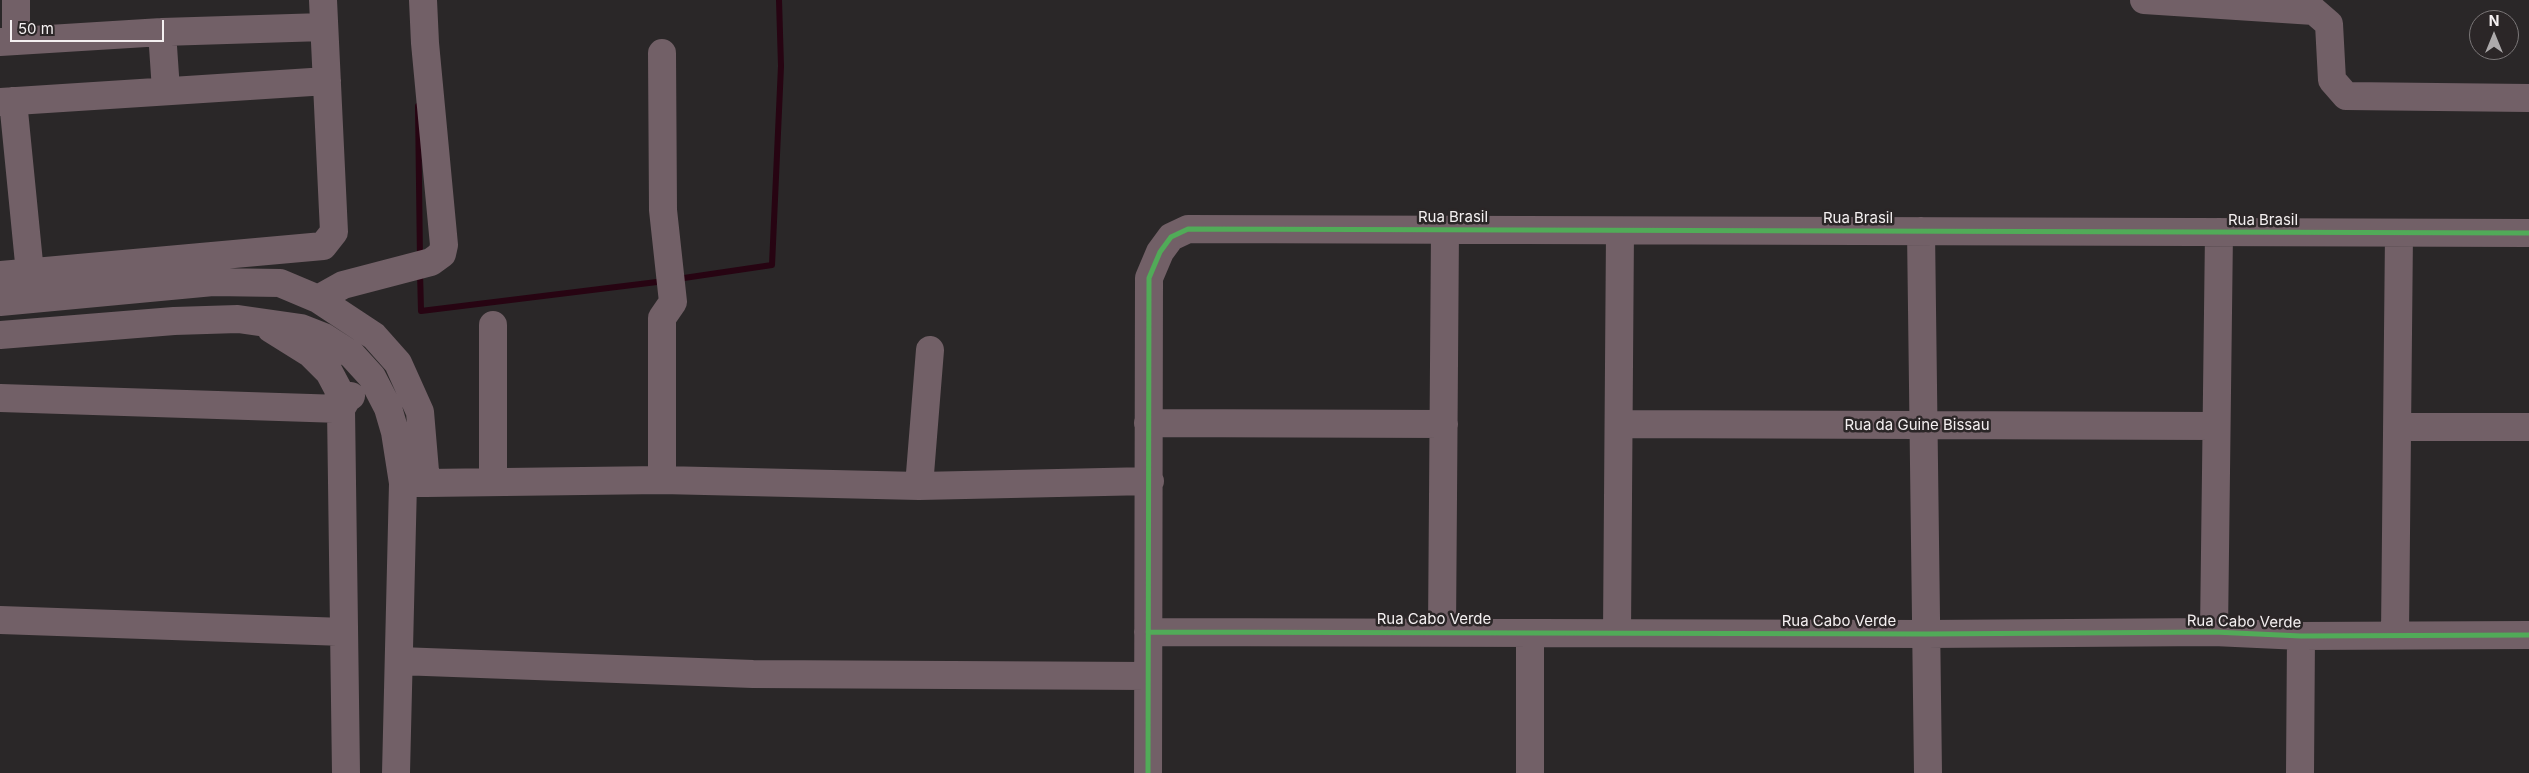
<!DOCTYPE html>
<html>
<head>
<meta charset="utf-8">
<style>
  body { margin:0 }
  #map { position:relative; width:2529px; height:773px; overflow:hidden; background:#2a2728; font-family:Inter,sans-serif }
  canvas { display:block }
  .north { position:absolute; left:2469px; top:10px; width:50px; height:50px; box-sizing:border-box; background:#2b2627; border:1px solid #7b7778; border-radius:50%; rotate:0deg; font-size:14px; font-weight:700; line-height:20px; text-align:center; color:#f4f0f1 }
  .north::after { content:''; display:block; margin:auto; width:18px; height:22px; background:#adaaab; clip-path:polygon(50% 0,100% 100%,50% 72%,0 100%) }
  .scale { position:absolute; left:10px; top:20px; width:154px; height:22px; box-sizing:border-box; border:2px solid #f4f0f1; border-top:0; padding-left:6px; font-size:15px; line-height:18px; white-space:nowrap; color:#f4f0f1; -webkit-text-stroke:4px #2b2627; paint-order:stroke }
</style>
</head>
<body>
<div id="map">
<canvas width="2529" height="773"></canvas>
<div class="north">N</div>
<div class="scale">50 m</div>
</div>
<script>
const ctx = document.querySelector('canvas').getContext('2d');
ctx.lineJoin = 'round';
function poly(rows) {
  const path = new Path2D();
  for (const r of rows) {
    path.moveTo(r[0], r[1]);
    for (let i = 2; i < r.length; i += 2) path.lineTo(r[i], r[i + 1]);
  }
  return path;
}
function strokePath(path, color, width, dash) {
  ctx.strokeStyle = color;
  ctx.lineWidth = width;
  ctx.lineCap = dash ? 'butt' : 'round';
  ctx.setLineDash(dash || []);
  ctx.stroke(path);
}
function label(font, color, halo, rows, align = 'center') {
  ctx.font = font + ' Inter,sans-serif';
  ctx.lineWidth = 5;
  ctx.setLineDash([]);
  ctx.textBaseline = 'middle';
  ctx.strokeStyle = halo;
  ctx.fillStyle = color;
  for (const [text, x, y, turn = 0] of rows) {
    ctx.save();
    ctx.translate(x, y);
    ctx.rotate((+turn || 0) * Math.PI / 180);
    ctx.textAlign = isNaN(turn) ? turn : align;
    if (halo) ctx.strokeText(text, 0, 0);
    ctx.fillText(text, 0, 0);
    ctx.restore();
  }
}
const stream = poly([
  [418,106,420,259],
  [420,271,421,311,665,281],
  [677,279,772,265,781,66,779,0]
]);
const minor = poly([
  [16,0,16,41],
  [2144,0,2314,11,2329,24,2332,80,2346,96,2529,98],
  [162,32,166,90],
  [0,42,162,32,324,27],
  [13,101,30,273],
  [0,102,327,81],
  [1921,231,1928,773],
  [0,275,323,246,334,232,323,0],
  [318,299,343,285,431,262,442,254,444,245,425,43,423,0],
  [0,302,213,282,280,283,318,299,374,336,398,363,420,412,426,483,409,483],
  [493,325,493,481],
  [271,329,311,354,329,372,338,389,341,409,346,773],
  [0,335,174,321,238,319,301,328,324,337,352,355,372,377,388,408,395,432,403,483,396,773],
  [0,398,341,409,348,397,351,396],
  [1148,423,1444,424],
  [1619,424,2216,426],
  [2397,427,2529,427],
  [662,480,662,318,673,302,663,210,662,53],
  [426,483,662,480,919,486,1150,481],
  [919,486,930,350],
  [0,620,344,632],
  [1442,631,1445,230],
  [1148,632,1926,634,2214,632,2301,636,2529,635],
  [2214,632,2219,232],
  [1530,633,1530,773],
  [1617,633,1620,231],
  [2395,634,2399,233],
  [399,661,753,674,1148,676],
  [1148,773,1149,278,1160,252,1171,237,1188,229,2529,233],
  [2300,773,2301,636]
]);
const cycleway = poly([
  [1148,632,1926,634,2214,632,2301,636,2529,635],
  [1148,773,1149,278,1160,252,1171,237,1188,229,2529,233]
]);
const streetNames = [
  ["Rua Brasil",1453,217],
  ["Rua Brasil",1858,218],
  ["Rua Brasil",2263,220],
  ["Rua da Guine Bissau",1917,425],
  ["Rua Cabo Verde",1434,619],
  ["Rua Cabo Verde",1839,621],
  ["Rua Cabo Verde",2244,622,1]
];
strokePath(stream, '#270412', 6);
strokePath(minor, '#726067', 28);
strokePath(cycleway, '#51ab58', 5);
label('15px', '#f4f0f1', '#2b2627', streetNames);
</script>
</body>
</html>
